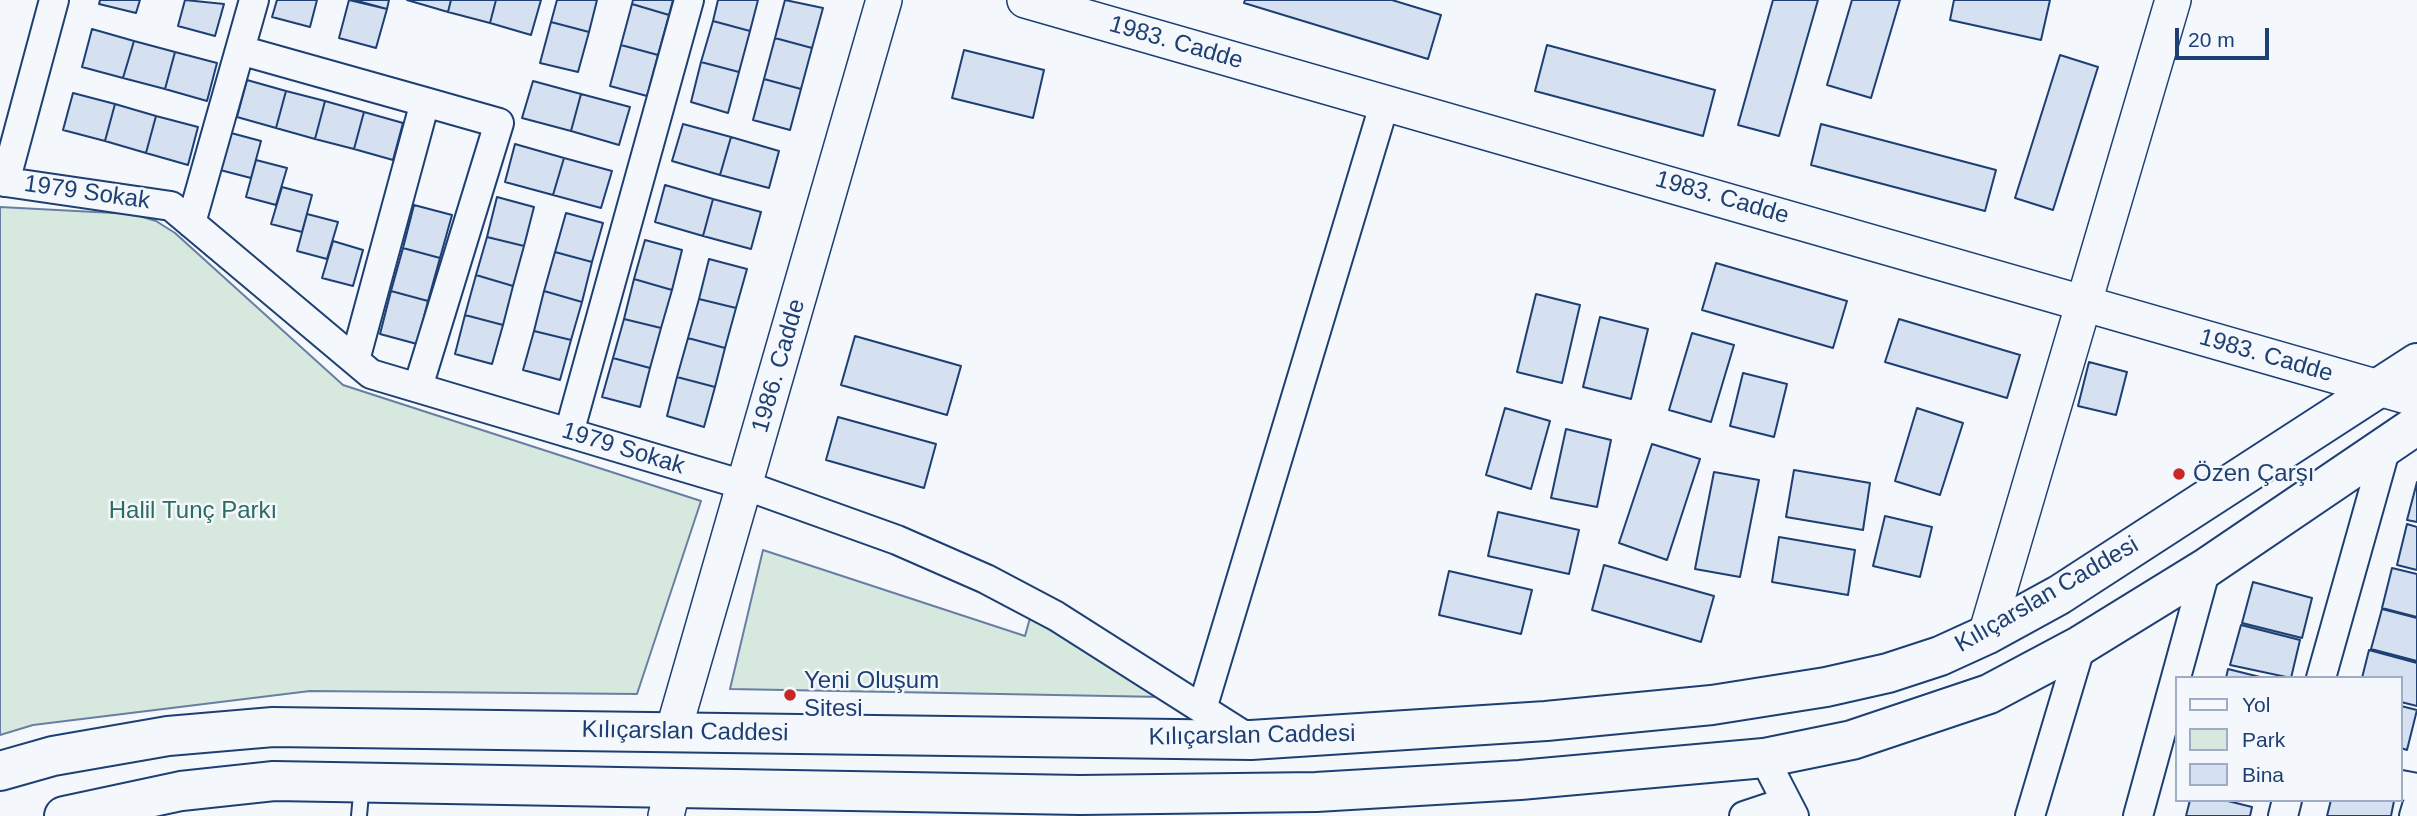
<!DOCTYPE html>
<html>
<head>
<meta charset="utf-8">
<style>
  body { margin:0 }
  #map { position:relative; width:2417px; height:816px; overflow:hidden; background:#f4f7fb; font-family:Helvetica,sans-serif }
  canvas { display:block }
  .legend { position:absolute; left:2175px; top:676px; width:228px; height:126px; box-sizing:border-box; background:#f4f7fb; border:2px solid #9eadc5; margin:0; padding:9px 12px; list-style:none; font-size:21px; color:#1d3f73 }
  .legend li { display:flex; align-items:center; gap:14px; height:35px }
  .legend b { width:35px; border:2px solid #9eadc5 }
  .scale { position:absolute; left:2175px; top:28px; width:94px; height:32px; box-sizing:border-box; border:4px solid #1d3f73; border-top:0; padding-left:9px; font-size:21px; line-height:24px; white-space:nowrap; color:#1d3f73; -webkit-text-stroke:5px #f4f7fb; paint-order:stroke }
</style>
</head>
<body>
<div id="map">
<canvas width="2417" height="816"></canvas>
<ul class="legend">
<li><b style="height:9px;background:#f4f7fb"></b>Yol</li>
<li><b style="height:19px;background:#d7e8df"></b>Park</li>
<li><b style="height:19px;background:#d5e0f0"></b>Bina</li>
</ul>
<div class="scale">20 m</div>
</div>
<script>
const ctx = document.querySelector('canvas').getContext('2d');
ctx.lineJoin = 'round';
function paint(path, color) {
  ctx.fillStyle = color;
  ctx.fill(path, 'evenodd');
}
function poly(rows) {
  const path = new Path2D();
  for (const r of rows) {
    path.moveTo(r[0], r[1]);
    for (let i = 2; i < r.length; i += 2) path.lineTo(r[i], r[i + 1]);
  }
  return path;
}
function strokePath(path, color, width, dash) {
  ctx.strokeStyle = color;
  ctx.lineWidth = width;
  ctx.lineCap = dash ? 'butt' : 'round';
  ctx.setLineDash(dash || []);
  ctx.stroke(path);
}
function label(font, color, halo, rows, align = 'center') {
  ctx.font = font + ' Helvetica,sans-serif';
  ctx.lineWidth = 5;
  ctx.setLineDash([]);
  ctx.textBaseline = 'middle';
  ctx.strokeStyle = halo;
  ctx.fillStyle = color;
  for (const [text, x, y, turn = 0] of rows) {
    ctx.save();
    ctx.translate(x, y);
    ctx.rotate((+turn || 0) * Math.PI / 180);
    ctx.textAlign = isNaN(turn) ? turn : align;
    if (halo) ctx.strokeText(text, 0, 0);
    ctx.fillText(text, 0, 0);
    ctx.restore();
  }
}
const green = poly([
  [0,207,133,214,156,221,175,233,343,385,701,501,637,694,310,691,33,725,0,735,0,207],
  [763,550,1025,636,1030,618,1163,697,730,689,763,550]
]);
const building = poly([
  [100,0,140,0,136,13,99,4,100,0],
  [185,0,224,4,215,36,178,26,185,0],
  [277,0,317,0,310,27,272,17,277,0],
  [349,0,387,9,376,48,339,38,349,0],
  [354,0,389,0,387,9,354,0],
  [407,0,451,0,448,12,407,0],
  [451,0,496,0,490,23,448,12,451,0],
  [496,0,541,0,531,35,490,23,496,0],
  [557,0,597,0,589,32,551,22,557,0],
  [633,0,673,0,669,15,632,4,633,0],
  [718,0,758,0,750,31,713,21,718,0],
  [785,0,823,8,812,48,775,38,785,0],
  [1245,0,1392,0,1441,15,1428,59,1244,3,1245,0],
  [1773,0,1818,0,1779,136,1738,125,1773,0],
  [1852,0,1900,0,1871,98,1827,85,1852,0],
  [1954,0,2050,0,2041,40,1950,20,1954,0],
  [632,4,669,15,658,55,621,45,632,4],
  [713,21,750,31,739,72,701,62,713,21],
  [551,22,589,32,578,72,540,63,551,22],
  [92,29,134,41,123,78,82,67,92,29],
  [775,38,812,48,801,89,764,79,775,38],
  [134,41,175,52,165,89,123,78,134,41],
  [621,45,658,55,647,96,610,86,621,45],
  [1547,45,1715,90,1703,136,1535,91,1547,45],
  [964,50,1044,70,1033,118,952,98,964,50],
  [175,52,217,63,207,101,165,89,175,52],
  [2060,55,2098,67,2053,210,2015,198,2060,55],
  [701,62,739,72,728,113,691,102,701,62],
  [764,79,801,89,790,130,753,120,764,79],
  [247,80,286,91,276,128,237,117,247,80],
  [533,81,581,94,571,131,522,118,533,81],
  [286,91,325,101,315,139,276,128,286,91],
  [73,93,115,104,105,141,63,130,73,93],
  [581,94,630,107,619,145,571,131,581,94],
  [325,101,364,112,354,149,315,139,325,101],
  [115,104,156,116,146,153,105,141,115,104],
  [364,112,403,123,393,160,354,149,364,112],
  [156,116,198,127,188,165,146,153,156,116],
  [683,124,731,137,720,175,672,161,683,124],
  [1821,124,1996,170,1985,211,1811,165,1821,124],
  [231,133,261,141,251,178,220,170,231,133],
  [731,137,779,151,769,188,720,175,731,137],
  [515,144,564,158,553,195,505,182,515,144],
  [564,158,612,171,601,208,553,195,564,158],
  [256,160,287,168,276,205,246,197,256,160],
  [665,185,713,199,703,236,655,222,665,185],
  [282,187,312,195,302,232,271,224,282,187],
  [497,197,534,207,524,246,487,237,497,197],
  [713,199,761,212,751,249,703,236,713,199],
  [414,205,452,215,440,258,403,248,414,205],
  [566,213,603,223,592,262,555,252,566,213],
  [307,214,338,222,327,259,297,251,307,214],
  [487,237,524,246,513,286,476,275,487,237],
  [645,240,682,250,672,290,634,279,645,240],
  [333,241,363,250,353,286,322,278,333,241],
  [403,248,440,258,428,301,391,291,403,248],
  [555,252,592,262,582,302,544,291,555,252],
  [709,259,747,269,736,308,699,299,709,259],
  [1716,263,1847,301,1833,348,1702,310,1716,263],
  [476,275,513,286,503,325,465,315,476,275],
  [634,279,672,290,661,328,624,319,634,279],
  [391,291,428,301,417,344,380,334,391,291],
  [544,291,582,302,571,340,534,331,544,291],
  [1536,294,1580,305,1562,383,1517,372,1536,294],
  [699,299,736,308,725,348,688,338,699,299],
  [465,315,503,325,492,364,455,354,465,315],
  [1600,317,1648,329,1631,399,1583,387,1600,317],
  [624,319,661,328,650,368,613,358,624,319],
  [1899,319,2020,355,2007,398,1885,362,1899,319],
  [534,331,571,340,560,380,523,370,534,331],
  [1692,333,1734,345,1711,422,1669,410,1692,333],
  [855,336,961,366,947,415,841,385,855,336],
  [688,338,725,348,715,387,677,377,688,338],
  [613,358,650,368,640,407,602,397,613,358],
  [2089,362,2127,372,2116,415,2078,406,2089,362],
  [1743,373,1787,384,1774,437,1730,426,1743,373],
  [677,377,715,387,704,427,667,416,677,377],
  [1505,408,1550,421,1531,489,1486,475,1505,408],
  [1917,408,1963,423,1940,495,1895,481,1917,408],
  [838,417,936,444,924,488,826,460,838,417],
  [1566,429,1611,440,1597,507,1551,498,1566,429],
  [1652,444,1700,459,1667,560,1619,543,1652,444],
  [1794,470,1870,483,1863,530,1786,517,1794,470],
  [1714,472,1759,480,1740,577,1695,569,1714,472],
  [2417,482,2417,522,2407,520,2417,482],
  [1498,512,1579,530,1569,574,1488,556,1498,512],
  [1885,516,1932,527,1920,577,1873,566,1885,516],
  [2407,524,2417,527,2417,570,2397,565,2407,524],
  [1779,537,1855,550,1848,595,1772,582,1779,537],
  [1604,565,1714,596,1701,642,1592,610,1604,565],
  [2392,568,2417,574,2417,617,2382,608,2392,568],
  [1449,571,1532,590,1521,634,1439,615,1449,571],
  [2253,582,2312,598,2302,638,2242,623,2253,582],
  [2382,609,2417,618,2417,661,2371,649,2382,609],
  [2241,625,2300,640,2291,678,2230,665,2241,625],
  [2369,650,2417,663,2417,706,2401,702,2401,678,2362,678,2369,650],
  [2228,669,2264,678,2226,678,2228,669],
  [2401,706,2417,710,2407,750,2401,748,2401,706],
  [2190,800,2224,800,2252,807,2250,816,2186,816,2190,800],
  [2331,800,2390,800,2394,801,2391,816,2327,816,2331,800]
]);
const service = poly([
  [359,816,362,783]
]);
const minor = poly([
  [240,50,425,102,355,360],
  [0,181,171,206,371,374,744,485,897,540,986,579,1056,616,1251,740],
  [5,182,54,0],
  [191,223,254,0],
  [418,387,499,123,425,102],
  [569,433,689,0],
  [2321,678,2386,447],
  [1202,709,1385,102],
  [1764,758,1794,816],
  [2401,785,2417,788],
  [1744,816,1786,802],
  [2030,816,2081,645],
  [2138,816,2206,568],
  [2283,816,2287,800],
  [2414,816,2417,806]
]);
const tertiary = poly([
  [1025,0,2417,399],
  [1986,635,2173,0],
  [673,732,884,0],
  [666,816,673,787]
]);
const secondary = poly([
  [0,771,53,756,168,736,273,727,1251,740,1546,721,1712,705,1826,687,1888,673,1940,656,1986,635,2059,595,2417,363],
  [64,816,181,791,274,781,1080,795,1316,792,1520,780,1764,758,1852,740,1989,694,2081,645,2206,568,2417,425]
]);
const markers = [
  [2179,474,7,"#c62828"],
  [790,695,7,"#c62828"]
];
const streetNames = [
  ["1983. Cadde",1176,43,16],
  ["1979 Sokak",87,193,8],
  ["1983. Cadde",1722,198,16],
  ["1983. Cadde",2266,356,16],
  ["1986. Cadde",779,366,-74],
  ["1979 Sokak",623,449,17],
  ["Kılıçarslan Caddesi",2047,595,-30],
  ["Kılıçarslan Caddesi",685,732,1],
  ["Kılıçarslan Caddesi",1252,736,-1]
];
const poiNames = [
  ["Özen Çarşı",2193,474],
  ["Yeni Oluşum",804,681],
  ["Sitesi",804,709]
];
const parkNames = [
  ["Halil Tunç Parkı",193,511]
];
paint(green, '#d7e8df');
strokePath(green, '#687fa3', 2);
paint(building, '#d5e0f0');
strokePath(building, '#1d3f73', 2);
strokePath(service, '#1d3f73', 18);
strokePath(minor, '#1d3f73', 32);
strokePath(tertiary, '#1d3f73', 38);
strokePath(secondary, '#1d3f73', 42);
strokePath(service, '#f4f7fb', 14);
strokePath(minor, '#f4f7fb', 28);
strokePath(tertiary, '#f4f7fb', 35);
strokePath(secondary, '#f4f7fb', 38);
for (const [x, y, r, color] of markers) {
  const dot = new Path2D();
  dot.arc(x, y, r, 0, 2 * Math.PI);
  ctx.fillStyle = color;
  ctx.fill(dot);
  strokePath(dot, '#f4f7fb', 2.5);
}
label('24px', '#1d3f73', '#f4f7fb', streetNames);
label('24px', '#1d3f73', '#f4f7fb', poiNames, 'left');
label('24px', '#2c6c60', '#f4f7fb', parkNames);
</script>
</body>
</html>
